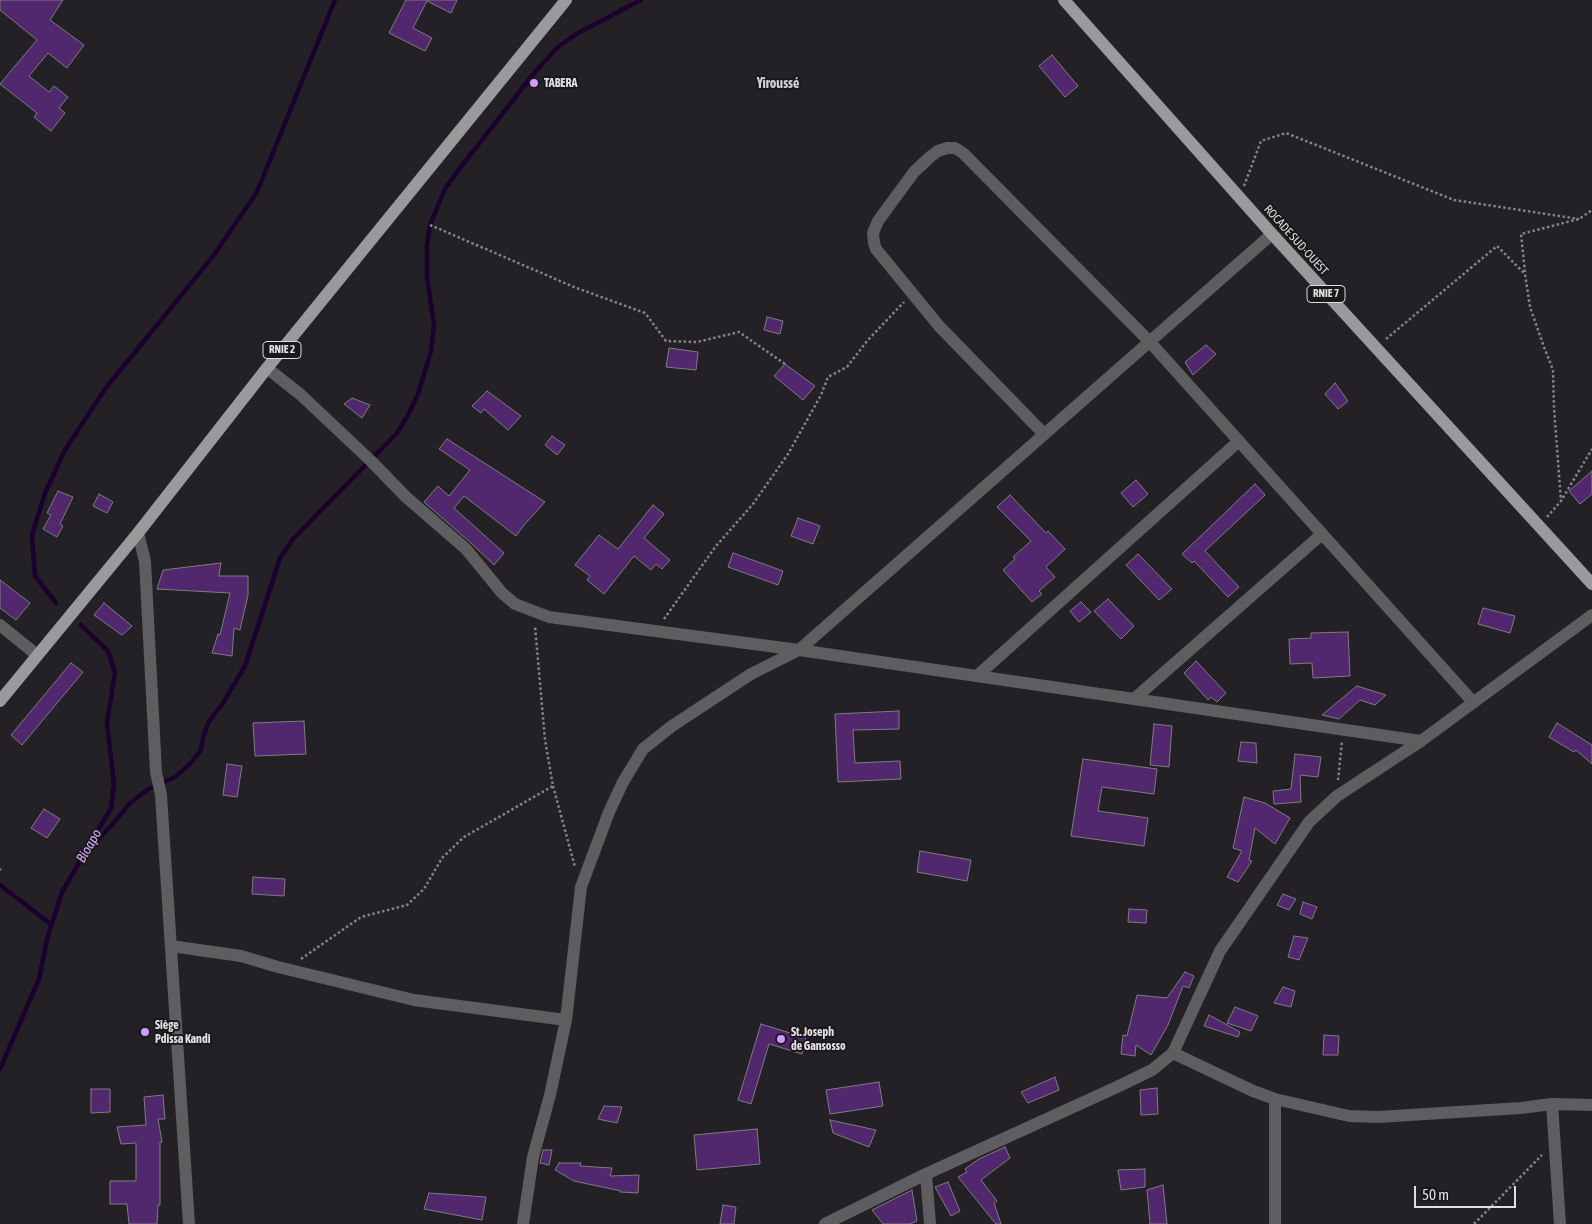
<!DOCTYPE html>
<html>
<head>
<meta charset="utf-8">
<style>
  body { margin:0 }
  #map { position:relative; width:1592px; height:1224px; overflow:hidden; background:#232125; font-family:"Asap Condensed",sans-serif }
  canvas { display:block }
  .scale { position:absolute; left:1414px; top:1186px; width:102px; height:22px; box-sizing:border-box; border:2px solid #e0dfe1; border-top:0; padding-left:6px; font-size:15px; line-height:18px; white-space:nowrap; color:#e0dfe1; -webkit-text-stroke:4px #1a181b; paint-order:stroke }
</style>
</head>
<body>
<div id="map">
<canvas width="1592" height="1224"></canvas>
<div class="scale">50 m</div>
</div>
<script>
const ctx = document.querySelector('canvas').getContext('2d');
ctx.lineJoin = 'round';
function poly(rows) {
  const path = new Path2D();
  for (const r of rows) {
    path.moveTo(r[0], r[1]);
    for (let i = 2; i < r.length; i += 2) path.lineTo(r[i], r[i + 1]);
  }
  return path;
}
function strokePath(path, color, width, dash) {
  ctx.strokeStyle = color;
  ctx.lineWidth = width;
  ctx.lineCap = dash ? 'butt' : 'round';
  ctx.setLineDash(dash || []);
  ctx.stroke(path);
}
function paint(path, color) {
  ctx.fillStyle = color;
  ctx.fill(path, 'evenodd');
}
function label(font, color, halo, rows, align = 'center') {
  ctx.font = font + ' "Asap Condensed",sans-serif';
  ctx.lineWidth = 4;
  ctx.setLineDash([]);
  ctx.textBaseline = 'middle';
  ctx.strokeStyle = halo;
  ctx.fillStyle = color;
  for (const [text, x, y, turn = 0] of rows) {
    ctx.save();
    ctx.translate(x, y);
    ctx.rotate((+turn || 0) * Math.PI / 180);
    ctx.textAlign = isNaN(turn) ? turn : align;
    if (halo) ctx.strokeText(text, 0, 0);
    ctx.fillText(text, 0, 0);
    ctx.restore();
  }
}
const stream = poly([
  [56,603,35,576,32,535,45,493,65,450,105,389,214,255,257,192,335,0],
  [85,853,112,825,129,804,147,790,175,777,191,763,201,750,203,738,208,723,223,703,245,666,280,558,293,539,397,433,408,415,418,394,431,351,434,325,427,277,427,245,430,225,445,189,457,172,535,72,559,46,578,33,641,0],
  [0,885,52,925],
  [0,1069,39,979,47,939,62,892,111,808,114,785,107,723,115,672,108,651,81,625]
]);
const building = poly([
  [0,0,63,0,50,20,84,45,67,68,48,53,29,76,49,92,54,86,68,97,59,108,65,113,51,131,34,117,37,113,0,84,37,40,0,10,0,0],
  [406,0,457,0,451,13,427,1,413,28,432,38,425,51,389,33,406,0],
  [1052,55,1078,86,1065,97,1039,66,1052,55],
  [767,317,783,321,780,334,764,330,767,317],
  [1206,345,1216,354,1193,375,1185,362,1206,345],
  [669,348,698,352,696,370,666,367,669,348],
  [785,364,815,386,803,400,774,376,785,364],
  [1335,383,1348,401,1338,409,1325,394,1335,383],
  [487,391,521,416,508,430,484,409,481,413,472,406,487,391],
  [352,398,370,405,362,418,344,404,352,398],
  [552,436,565,445,557,455,545,445,552,436],
  [447,439,545,502,524,525,516,536,464,496,454,508,504,553,494,565,471,543,424,502,438,486,449,496,470,470,439,449,447,439],
  [1592,471,1592,494,1580,504,1569,491,1592,471],
  [1136,480,1148,494,1133,507,1121,493,1136,480],
  [1255,484,1265,495,1205,551,1239,587,1228,597,1194,561,1192,563,1182,554,1255,484],
  [58,491,73,497,60,524,63,526,57,537,43,529,51,515,47,513,58,491],
  [99,494,113,502,107,513,93,506,99,494],
  [1010,495,1046,533,1048,531,1065,549,1046,567,1055,577,1039,591,1042,594,1032,602,1003,570,1015,559,1013,557,1031,541,997,507,1010,495],
  [653,505,664,514,644,538,670,560,662,569,656,564,651,570,634,556,604,594,587,580,590,576,575,565,599,535,618,549,653,505],
  [798,518,820,526,813,544,791,536,798,518],
  [733,553,783,571,778,585,728,567,733,553],
  [1138,554,1172,589,1159,600,1126,565,1138,554],
  [221,563,219,576,248,576,248,595,240,630,234,628,232,656,212,653,218,634,220,635,230,593,157,589,163,570,221,563],
  [0,580,30,603,16,620,0,608,0,580],
  [1108,599,1134,626,1121,639,1094,611,1108,599],
  [1081,602,1091,612,1079,622,1070,611,1081,602],
  [104,603,132,626,122,635,94,615,104,603],
  [1483,608,1515,616,1510,633,1478,624,1483,608],
  [1348,632,1350,676,1313,678,1312,663,1290,664,1289,639,1311,638,1311,633,1348,632],
  [1196,661,1226,693,1217,702,1211,697,1208,700,1184,673,1196,661],
  [71,663,83,672,22,745,11,735,71,663],
  [1357,686,1386,695,1375,705,1360,700,1339,719,1322,715,1357,686],
  [899,711,899,729,853,730,855,763,900,761,901,779,838,782,835,714,899,711],
  [304,721,306,754,255,756,253,723,304,721],
  [1557,723,1592,745,1592,764,1576,750,1574,752,1549,737,1557,723],
  [1154,724,1172,726,1169,767,1150,765,1154,724],
  [1241,742,1256,743,1257,763,1238,761,1241,742],
  [1295,754,1321,757,1318,777,1300,775,1301,802,1274,804,1273,791,1291,789,1295,754],
  [1083,759,1157,769,1154,794,1102,787,1098,811,1148,818,1144,846,1071,836,1083,759],
  [227,764,242,766,237,797,223,795,227,764],
  [1244,797,1265,803,1290,818,1275,844,1255,828,1249,860,1252,861,1238,882,1227,877,1242,851,1233,848,1244,797],
  [44,809,60,819,47,838,31,828,44,809],
  [920,851,971,860,967,881,917,872,920,851],
  [253,877,285,879,284,896,252,894,253,877],
  [1283,894,1296,899,1289,910,1277,905,1283,894],
  [1303,902,1317,907,1312,919,1300,914,1303,902],
  [1129,909,1147,910,1146,923,1128,922,1129,909],
  [1294,936,1308,938,1299,960,1288,957,1294,936],
  [1185,972,1194,976,1189,988,1183,986,1168,1025,1151,1055,1136,1045,1135,1056,1121,1054,1123,1035,1127,1036,1137,995,1167,998,1185,972],
  [1283,987,1295,991,1291,1007,1274,1003,1283,987],
  [1235,1007,1258,1016,1251,1031,1227,1023,1235,1007],
  [1209,1015,1240,1032,1238,1037,1204,1026,1209,1015],
  [761,1024,806,1038,802,1054,769,1044,751,1104,738,1100,761,1024],
  [1324,1035,1339,1036,1338,1055,1323,1055,1324,1035],
  [1055,1077,1059,1090,1028,1103,1021,1092,1055,1077],
  [879,1082,883,1106,830,1114,826,1090,879,1082],
  [1157,1088,1158,1114,1141,1115,1140,1090,1157,1088],
  [91,1089,110,1089,110,1112,91,1113,91,1089],
  [163,1095,165,1119,158,1119,162,1142,160,1142,160,1205,158,1205,157,1224,129,1224,127,1204,110,1204,110,1181,136,1181,136,1143,121,1144,117,1127,146,1125,144,1097,163,1095],
  [604,1106,622,1107,617,1123,598,1119,604,1106],
  [830,1120,876,1130,869,1147,833,1133,830,1120],
  [757,1129,760,1164,697,1170,694,1135,757,1129],
  [1005,1147,1010,1158,981,1180,997,1201,994,1203,1001,1224,996,1224,958,1177,967,1172,965,1169,979,1159,1005,1147],
  [543,1150,552,1150,549,1165,540,1163,543,1150],
  [559,1163,581,1163,580,1166,612,1168,610,1176,639,1175,638,1193,620,1192,621,1191,574,1181,555,1170,559,1163],
  [1145,1169,1145,1187,1121,1190,1118,1170,1145,1169],
  [948,1182,960,1211,951,1216,935,1187,948,1182],
  [1163,1185,1167,1224,1150,1224,1147,1190,1163,1185],
  [912,1190,917,1221,910,1224,883,1224,872,1210,912,1190],
  [429,1193,486,1197,482,1220,424,1209,429,1193],
  [723,1205,736,1207,734,1224,720,1224,723,1205]
]);
const path = poly([
  [1244,186,1261,141,1286,133,1454,200,1579,219],
  [430,225,574,287,645,313,666,341,697,342,739,332,785,364],
  [1525,272,1521,234,1579,219,1592,210],
  [1386,339,1497,246,1525,274,1530,307,1544,347,1553,370,1554,408,1561,501],
  [1547,517,1561,501,1592,449],
  [664,619,716,546,753,504,788,454,821,395,828,377,847,367,867,341,904,302],
  [1338,780,1342,741],
  [553,786,575,867],
  [0,869,1,870],
  [301,959,361,917,407,905,424,889,442,858,464,837,553,786,545,740,535,626],
  [1474,1224,1542,1155]
]);
const minor = poly([
  [267,368,301,395,371,461,406,497,466,549,502,593,515,604,549,617,799,650,1421,741],
  [1044,434,939,326,876,249,874,243,873,233,878,221,914,172,930,157,938,151,947,148,955,148,963,153,1149,341,1473,702],
  [138,533,145,561,156,772,161,795,189,1224],
  [0,625,37,655],
  [977,676,1239,441],
  [1134,699,1322,534],
  [171,946,241,956,278,967,414,1000,566,1020],
  [1173,1053,1253,1091,1275,1099,1349,1116,1378,1117,1521,1108,1552,1104,1592,1105],
  [1275,1099,1275,1224],
  [1552,1104,1560,1224],
  [926,1174,930,1224],
  [523,1224,533,1157,550,1095,566,1020,581,887,609,812,623,782,643,749,672,726,751,674,799,650,1272,234],
  [825,1224,926,1174,1117,1087,1152,1070,1173,1053,1220,951,1309,822,1337,796,1421,741,1592,615]
]);
const major = poly([
  [1064,0,1272,234,1592,584],
  [0,701,138,533,267,368,566,0]
]);
const markers = [
  [534,83,5,"#d29cfd"],
  [145,1032,5,"#d29cfd"],
  [781,1039,5,"#d29cfd"]
];
const shields = [
  [1326,294,38],
  [282,350,38]
];
const shieldNames = [
  ["RNIE 7",1326,294],
  ["RNIE 2",282,350]
];
const poiNames = [
  ["TABERA",544,83],
  ["Siège",155,1025],
  ["Pdissa Kandi",155,1039],
  ["St. Joseph",791,1032],
  ["de Gansosso",791,1046]
];
const streetNames = [
  ["ROCADE SUD-OUEST",1296,240,48]
];
const neighbourhoodNames = [
  ["Yiroussé",778,84]
];
const waterNames = [
  ["Bioapo",89,846,-60]
];
strokePath(stream, '#1c002e', 4.5);
paint(building, '#51286d');
strokePath(building, '#7e7c80', 1);
strokePath(path, '#868487', 2.5, [2.5, 2.5]);
strokePath(minor, '#5e5d5f', 12);
strokePath(major, '#9a999c', 12);
for (const [x, y, r, color] of markers) {
  const dot = new Path2D();
  dot.arc(x, y, r, 0, 2 * Math.PI);
  ctx.fillStyle = color;
  ctx.fill(dot);
  strokePath(dot, '#1a181b', 2);
}
for (const [x, y, w] of shields) {
  const box = new Path2D();
  box.roundRect(x - w / 2, y - 8.5, w, 17, 4);
  ctx.fillStyle = '#1a181b';
  ctx.fill(box);
  strokePath(box, '#e0dfe1', 1);
}
label('bold 11px', '#e0dfe1', null, shieldNames);
label('bold 12px', '#e0dfe1', '#1a181b', poiNames, 'left');
label('12px', '#e0dfe1', '#1a181b', streetNames);
label('bold 14px', '#d3d1d5', '#1a181b', neighbourhoodNames);
label('italic 14px', '#d7abfb', '#1a181b', waterNames);
</script>
</body>
</html>
